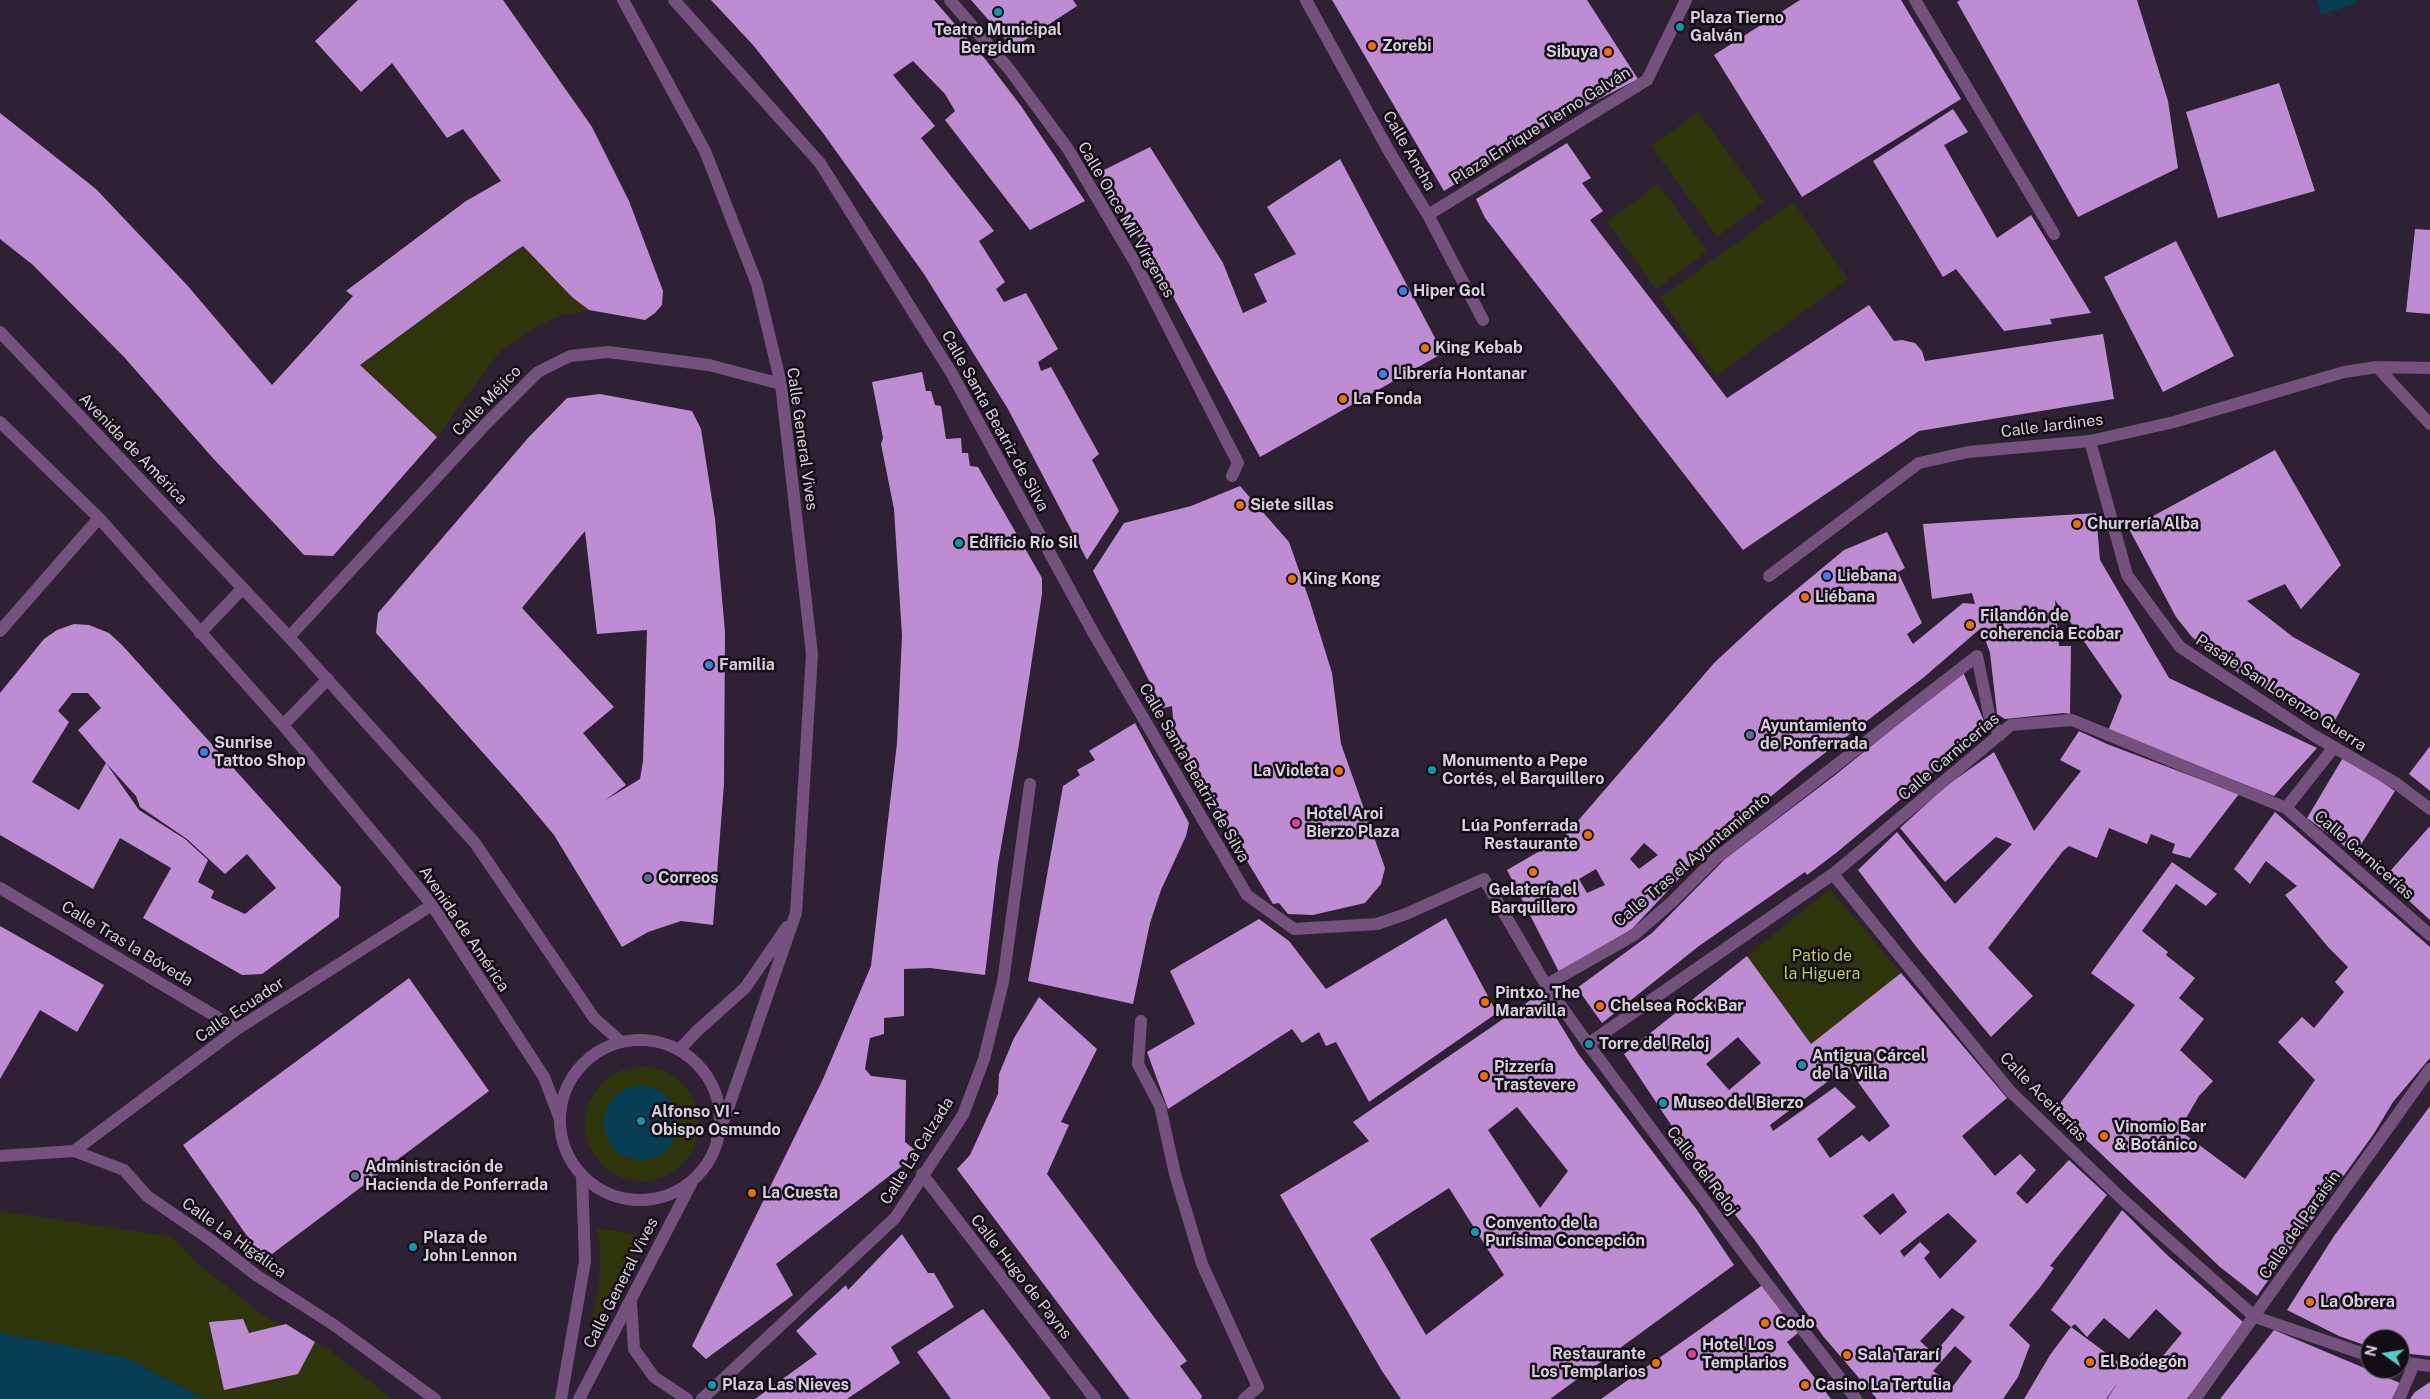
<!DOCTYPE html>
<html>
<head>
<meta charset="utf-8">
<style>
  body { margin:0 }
  #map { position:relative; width:2430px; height:1399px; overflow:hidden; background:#2e2133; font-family:"Public Sans",sans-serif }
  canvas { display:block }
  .north { position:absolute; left:2360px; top:1329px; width:50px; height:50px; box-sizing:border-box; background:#130d15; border:1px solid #615b64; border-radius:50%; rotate:283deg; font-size:14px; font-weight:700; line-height:20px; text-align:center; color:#d7cfdb }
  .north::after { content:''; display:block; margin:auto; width:18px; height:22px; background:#54cdc8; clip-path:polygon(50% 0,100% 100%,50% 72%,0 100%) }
</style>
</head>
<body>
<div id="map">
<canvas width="2430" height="1399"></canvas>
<div class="north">N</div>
</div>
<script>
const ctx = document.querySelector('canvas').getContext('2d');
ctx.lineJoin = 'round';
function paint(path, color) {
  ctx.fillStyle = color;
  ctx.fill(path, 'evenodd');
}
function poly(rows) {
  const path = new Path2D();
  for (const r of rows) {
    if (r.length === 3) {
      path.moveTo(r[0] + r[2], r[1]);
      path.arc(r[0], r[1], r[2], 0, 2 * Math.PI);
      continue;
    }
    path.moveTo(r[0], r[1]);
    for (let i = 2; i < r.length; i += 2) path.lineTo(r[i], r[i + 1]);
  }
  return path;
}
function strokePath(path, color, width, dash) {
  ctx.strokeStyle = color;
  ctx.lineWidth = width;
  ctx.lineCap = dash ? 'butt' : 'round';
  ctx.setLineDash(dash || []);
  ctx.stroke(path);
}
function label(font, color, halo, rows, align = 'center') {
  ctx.font = font + ' "Public Sans",sans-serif';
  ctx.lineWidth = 5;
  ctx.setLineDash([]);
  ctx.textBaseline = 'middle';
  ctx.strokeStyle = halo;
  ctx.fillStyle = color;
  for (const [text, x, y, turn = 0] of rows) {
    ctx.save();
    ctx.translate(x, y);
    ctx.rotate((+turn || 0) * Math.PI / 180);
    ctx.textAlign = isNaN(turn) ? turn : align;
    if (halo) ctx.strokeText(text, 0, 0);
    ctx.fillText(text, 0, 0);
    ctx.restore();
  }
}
const green = poly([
  [1698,112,1764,202,1717,237,1651,146],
  [1658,184,1707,251,1656,289,1607,222],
  [1793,202,1848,279,1716,376,1660,298],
  [523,246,572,297,589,310,562,315,537,326,500,351,437,437,360,365],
  [1830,889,1901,973,1811,1044,1747,956],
  [642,1124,57],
  [0,1211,173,1237,198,1264,263,1315,327,1348,392,1399,204,1399,124,1357,0,1333],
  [597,1228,646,1236,587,1345,599,1283,600,1245]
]);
const water = poly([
  [2317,0,2355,0,2356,3,2321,15],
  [641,1123,37],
  [0,1333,124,1357,204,1399,0,1399]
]);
const building = poly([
  [358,0,503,0,592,127,629,201,663,291,662,305,655,313,645,320,589,310,572,297,523,246,511,254,360,365,437,437,333,556,304,555,211,456,124,357,33,265,0,239,0,113,96,189,187,285,272,385,353,296,346,291,466,201,501,181,463,129,447,138,392,63,361,92,315,41],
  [711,0,934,0,986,60,1021,106,1085,201,1030,230,945,120,955,111,945,94,913,61,893,75,935,126,921,138,994,231,979,241,1005,282,996,289,1004,302,1026,293,1058,349,1038,362,1041,371,1051,367,1099,454,1092,460,1119,511,1087,560,1008,409,924,274,823,133,753,45],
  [971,0,1073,0,1077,6,1013,48],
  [1332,0,1587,0,1638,79,1549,125,1444,191],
  [1800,0,1901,0,1961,99,1802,197,1714,55],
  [1960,0,2137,0,2168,101,2178,168,2078,217,1957,2],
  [2279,83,2315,191,2218,218,2186,112],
  [1953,109,1968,132,1944,145,1997,238,2031,215,2091,313,2050,319,2052,324,2004,331,1956,269,1943,277,1873,161],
  [1567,143,1591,178,1582,183,1603,211,1590,220,1727,398,1869,305,1894,341,1902,340,1915,343,1922,351,1925,361,2103,334,2114,399,1919,431,1743,550,1485,218,1476,199],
  [1150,147,1223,263,1243,313,1267,302,1254,274,1296,254,1267,207,1340,159,1443,353,1260,457,1170,291,1100,172],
  [2415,229,2430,230,2430,314,2406,312],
  [2176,241,2234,356,2163,392,2104,277],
  [922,372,926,391,931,391,935,405,941,406,946,439,961,438,962,453,968,453,970,466,978,467,1042,578,1042,594,1019,744,998,864,985,975,930,968,904,969,904,1016,884,1018,884,1034,870,1038,865,1069,871,1076,906,1080,905,1142,915,1150,902,1166,776,1264,793,1295,706,1359,692,1346,823,1079,871,966,897,743,902,636,894,509,881,444,883,438,872,382],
  [600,394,692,411,701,429,715,519,725,632,724,784,713,925,681,921,648,932,622,947,554,835,518,792,376,633,378,613,528,438,567,398],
  [585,531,597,634,647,630,643,761,640,779,604,801,626,785,583,733,614,707,522,608],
  [2275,450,2341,565,2301,609,2285,584,2247,601,2293,637,2360,674,2333,724,2254,683,2213,656,2192,637,2176,617,2129,529],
  [1240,486,1289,542,1310,602,1332,673,1341,744,1385,868,1381,884,1365,903,1313,915,1288,914,1279,903,1273,904,1175,742,1172,706,1163,708,1093,571,1124,523,1191,506],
  [2096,513,2100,560,2169,678,2317,748,2274,796,2108,731,2122,696,2055,600,2059,646,2071,646,2070,714,2064,713,2005,719,1997,714,1990,653,1981,628,1923,678,1804,769,1705,851,1632,929,1559,972,1507,870,1564,837,1715,662,1767,614,1844,550,1887,532,1905,568,1898,572,1922,623,1907,634,1913,644,1963,603,1975,604,1972,593,1932,599,1923,524],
  [1644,843,1658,855,1639,869,1630,859],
  [1596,869,1605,885,1587,893,1579,879],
  [74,624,89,625,109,633,122,645,341,887,339,917,262,974,242,975,143,918,171,868,120,838,93,889,0,835,0,693,44,639,57,630],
  [72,693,88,693,101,708,78,730,106,763,79,810,32,782,69,722,58,711],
  [106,763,136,796,140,807,187,839,225,874,247,854,276,888,245,914,211,898,214,891,198,882,208,860,185,839,139,810],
  [1963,672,1987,728,1836,853,1807,875,1805,872,1699,946,1602,1023,1577,988,1652,933,1725,859,1834,776],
  [1135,723,1189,823,1186,836,1161,890,1150,923,1133,1004,1028,981,1063,786,1080,775,1077,770,1095,760,1089,751],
  [2079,731,2107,744,2239,794,2190,858,2172,853,2175,844,2151,834,2147,844,2109,828,2097,858,2069,846,2063,851,1988,948,2033,996,1991,1037,1918,949,1858,870,1897,832,1955,904,2012,844,1996,837,1945,882,1900,828,1946,786,1994,752,2034,831,2081,771,2060,760],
  [2430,746,2430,791,2409,774],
  [2344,756,2395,791,2355,854,2307,818],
  [2275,812,2430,947,2430,1058,2393,1102,2373,1135,2257,1296,2220,1267,2055,1110,2135,1005,2091,973,2172,862,2217,894,2206,906,2176,884,2142,931,2168,952,2166,955,2195,978,2179,998,2204,1019,2180,1050,2213,1081,2199,1096,2179,1130,2245,1179,2315,1080,2278,1042,2302,1017,2314,1028,2344,992,2335,982,2348,967,2328,947,2285,895,2297,886,2266,861,2250,884,2234,869],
  [2430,826,2430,920,2384,878],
  [1446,918,1497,1013,1369,1102,1336,1042,1326,1046,1319,1032,1302,1043,1292,1029,1168,1109,1147,1052,1195,1024,1170,971,1259,919,1289,941,1326,989],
  [0,926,104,985,77,1032,40,1010,0,1079],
  [1747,956,1811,1044,1901,973,2007,1098,1962,1136,1995,1176,2020,1154,2036,1170,2016,1193,2027,1204,2069,1160,2107,1195,2050,1266,2054,1268,2041,1286,2009,1325,2030,1345,2018,1377,2003,1399,1877,1399,1823,1336,1754,1239,1705,1176,1624,1054],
  [1738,1037,1761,1063,1729,1090,1706,1064],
  [1847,1067,1890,1126,1869,1142,1862,1135,1830,1158,1817,1139,1856,1107,1835,1087,1773,1131,1770,1125],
  [1893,1193,1907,1212,1880,1235,1863,1216],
  [1948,1213,1977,1241,1940,1279,1924,1258,1930,1252,1920,1242,1904,1257,1900,1251],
  [1952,1308,1965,1317,1934,1354,1920,1341],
  [1955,1346,1972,1361,1953,1386,1933,1371],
  [409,978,489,1091,264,1260,183,1145],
  [1541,993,1579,1055,1697,1210,1734,1265,1550,1399,1401,1399,1382,1371,1280,1195,1369,1141,1353,1122],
  [1517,1107,1568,1171,1540,1208,1488,1130],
  [1449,1188,1504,1275,1426,1335,1370,1239],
  [1039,997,1097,1049,1061,1122,1069,1125,1047,1174,1187,1361,1180,1366,1202,1396,1201,1399,1130,1399,957,1169,970,1155,998,1094,999,1074,1014,1038],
  [2430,1106,2430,1356,2400,1353,2400,1339,2370,1339,2370,1347,2339,1336,2287,1310,2334,1236],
  [2122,1210,2166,1254,2243,1322,2240,1328,2187,1399,2107,1399,2119,1381,2106,1399,2024,1399,2050,1355,2071,1327,2051,1310],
  [2156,1309,2182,1333,2157,1363,2143,1352,2128,1369,2071,1327,2075,1324,2087,1337,2104,1318,2129,1339],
  [902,1234,928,1273,934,1273,954,1307,891,1347,900,1363,847,1399,755,1399,817,1354,796,1331,846,1285,848,1290],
  [1764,1284,1798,1333,1787,1342,1831,1399,1601,1399],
  [983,1309,1051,1399,951,1399,917,1352],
  [243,1319,249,1333,286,1324,315,1342,298,1374,224,1390,209,1322],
  [2274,1330,2400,1383,2392,1399,2220,1399],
  [2430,1382,2430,1399,2410,1399,2415,1392]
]);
const minor = poly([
  [623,0,705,151,757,284,781,384,812,654,796,913,717,1140],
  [674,0,820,163,952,374,1094,634,1247,895,1294,929,1377,924,1406,914,1484,879,1546,985,1588,1044,1752,1264,1856,1399],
  [950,0,1009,69,1068,149,1136,264,1238,463,1232,476],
  [1306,0,1390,153,1428,215,1483,320],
  [1915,0,2054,234],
  [1428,215,1647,80,1686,0],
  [0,332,289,637,475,843,594,1018,621,1042],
  [2377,367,2430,424],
  [0,422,99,518,283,725,394,858,432,905,544,1077,560,1119],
  [2090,441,2127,575,2180,647,2313,735,2397,784,2430,809],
  [1769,576,1919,463,1968,452,2090,441,2174,422,2344,372,2377,367,2430,368],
  [0,631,99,518],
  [200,633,243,588],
  [289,637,485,425,538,372,570,356,608,352,709,365,781,384],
  [283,725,328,679],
  [2286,808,2334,747],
  [1833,874,2010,1091,2122,1199,2255,1317,2370,1356],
  [0,888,237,1029],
  [1546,985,1634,935,1673,901,1715,859,1977,656,1990,719,2000,735],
  [1141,1021,1138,1064,1160,1106,1175,1174,1202,1264,1258,1387,1244,1399],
  [640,1120,80],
  [1588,1044,1833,874,2011,725,2072,720,2286,808,2430,935],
  [679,1050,697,1031,745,988,787,927],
  [74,1151,237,1029,432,905],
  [0,1156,74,1151,124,1170,147,1196,208,1238,256,1275,334,1325,435,1399],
  [922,1174,1095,1399],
  [631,1303,634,1349,654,1377,687,1399],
  [2400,1362,2430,1366],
  [561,1399,585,1261,582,1176],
  [579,1399,692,1182],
  [702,1399,895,1218,963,1115,984,1059,1003,982,1030,784],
  [2195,1399,2430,1069],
  [2399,1399,2414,1364]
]);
const markers = [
  [998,12,5,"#0f9aa8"],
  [1680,27,5,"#0f9aa8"],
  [1372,46,5,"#e8710a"],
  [1608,52,5,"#e8710a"],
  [1403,291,5,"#3f7fe0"],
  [1425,348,5,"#e8710a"],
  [1383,374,5,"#3f7fe0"],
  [1343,399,5,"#e8710a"],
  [1240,505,5,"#e8710a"],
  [2077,524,5,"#e8710a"],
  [959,543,5,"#0f9aa8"],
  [1827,576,5,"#3f7fe0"],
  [1292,579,5,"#e8710a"],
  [1805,597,5,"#e8710a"],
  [1970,625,5,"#e8710a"],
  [709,665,5,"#3f7fe0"],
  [1750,735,5,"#5c6f8a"],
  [204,752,5,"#3f7fe0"],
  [1432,770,5,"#0f9aa8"],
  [1339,771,5,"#e8710a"],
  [1296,823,5,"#d1479c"],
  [1588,835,5,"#e8710a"],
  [1533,872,5,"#e8710a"],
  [648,878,5,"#5c6f8a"],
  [1485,1002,5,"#e8710a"],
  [1600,1006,5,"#e8710a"],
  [1589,1044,5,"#0f9aa8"],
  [1802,1065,5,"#0f9aa8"],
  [1484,1076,5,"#e8710a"],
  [1663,1103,5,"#0f9aa8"],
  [641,1121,5,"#0f9aa8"],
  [2104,1136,5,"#e8710a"],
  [355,1176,5,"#5c6f8a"],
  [752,1193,5,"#e8710a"],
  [1475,1232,5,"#0f9aa8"],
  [413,1247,5,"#0f9aa8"],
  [2310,1302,5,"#e8710a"],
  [1765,1323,5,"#e8710a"],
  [1692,1354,5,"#d1479c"],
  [1847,1355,5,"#e8710a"],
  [2090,1362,5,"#e8710a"],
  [1656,1363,5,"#e8710a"],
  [712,1385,5,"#0f9aa8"],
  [1805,1385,5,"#e8710a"]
];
const poiNames = [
  ["Plaza Tierno",1690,18],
  ["Galván",1690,36],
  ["Teatro Municipal",998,30,"center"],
  ["Bergidum",998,48,"center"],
  ["Zorebi",1382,46],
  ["Sibuya",1598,52,"right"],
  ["Hiper Gol",1413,291],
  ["King Kebab",1435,348],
  ["Librería Hontanar",1393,374],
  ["La Fonda",1353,399],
  ["Siete sillas",1250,505],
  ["Churrería Alba",2087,524],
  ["Edificio Río Sil",969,543],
  ["Liebana",1837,576],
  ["King Kong",1302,579],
  ["Liébana",1815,597],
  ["Filandón de",1980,616],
  ["coherencia Ecobar",1980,634],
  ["Familia",719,665],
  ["Ayuntamiento",1760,726],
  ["de Ponferrada",1760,744],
  ["Sunrise",214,743],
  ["Tattoo Shop",214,761],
  ["Monumento a Pepe",1442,761],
  ["Cortés, el Barquillero",1442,779],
  ["La Violeta",1329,771,"right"],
  ["Hotel Aroi",1306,814],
  ["Bierzo Plaza",1306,832],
  ["Lúa Ponferrada",1578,826,"right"],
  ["Restaurante",1578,844,"right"],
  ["Correos",658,878],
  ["Gelatería el",1533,890,"center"],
  ["Barquillero",1533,908,"center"],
  ["Pintxo. The",1495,993],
  ["Maravilla",1495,1011],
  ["Chelsea Rock Bar",1610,1006],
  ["Torre del Reloj",1599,1044],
  ["Antigua Cárcel",1812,1056],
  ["de la Villa",1812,1074],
  ["Pizzería",1494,1067],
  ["Trastevere",1494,1085],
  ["Museo del Bierzo",1673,1103],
  ["Alfonso VI -",651,1112],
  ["Obispo Osmundo",651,1130],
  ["Vinomio Bar",2114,1127],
  ["& Botánico",2114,1145],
  ["Administración de",365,1167],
  ["Hacienda de Ponferrada",365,1185],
  ["La Cuesta",762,1193],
  ["Convento de la",1485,1223],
  ["Purísima Concepción",1485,1241],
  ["Plaza de",423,1238],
  ["John Lennon",423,1256],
  ["La Obrera",2320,1302],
  ["Codo",1775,1323],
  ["Hotel Los",1702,1345],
  ["Templarios",1702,1363],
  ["Restaurante",1646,1354,"right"],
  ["Los Templarios",1646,1372,"right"],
  ["Sala Tararí",1857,1355],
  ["El Bodegón",2100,1362],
  ["Plaza Las Nieves",722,1385],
  ["Casino La Tertulia",1815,1385]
];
const streetNames = [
  ["Plaza Enrique Tierno Galván",1541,126,-32],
  ["Calle Ancha",1409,151,60],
  ["Calle Once Mil Vírgenes",1126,220,60],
  ["Calle Méjico",487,401,-46],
  ["Calle Santa Beatriz de Silva",995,421,61],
  ["Calle Jardines",2052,426,-7],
  ["Calle General Vives",802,439,82],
  ["Avenida de América",133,449,46],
  ["Pasaje San Lorenzo Guerra",2281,693,33],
  ["Calle Carnicerías",1949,757,-40],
  ["Calle Santa Beatriz de Silva",1194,773,60],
  ["Calle Carnicerías",2364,855,41],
  ["Calle Tras el Ayuntamiento",1692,860,-40],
  ["Avenida de América",464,929,56],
  ["Calle Tras la Bóveda",127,944,31],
  ["Calle Ecuador",240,1010,-34],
  ["Calle Aceiterías",2043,1097,46],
  ["Calle La Calzada",917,1151,-58],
  ["Calle del Reloj",1702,1171,53],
  ["Calle del Paraisín",2300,1225,-55],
  ["Calle La Higálica",234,1238,36],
  ["Calle Hugo de Payns",1021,1277,52],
  ["Calle General Vives",621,1283,-63]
];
const parkNames = [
  ["Patio de",1822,956],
  ["la Higuera",1822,974]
];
paint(green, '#2f350b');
paint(water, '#063e56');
paint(building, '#be8cd2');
strokePath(minor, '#74527d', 12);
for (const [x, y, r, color] of markers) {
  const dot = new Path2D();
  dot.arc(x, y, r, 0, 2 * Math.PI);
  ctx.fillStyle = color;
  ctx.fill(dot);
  strokePath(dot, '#130d15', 2);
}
label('bold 16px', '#d7cfdb', '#130d15', poiNames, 'left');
label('16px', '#d7cfdb', '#130d15', streetNames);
label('16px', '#bccc57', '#130d15', parkNames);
</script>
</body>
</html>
